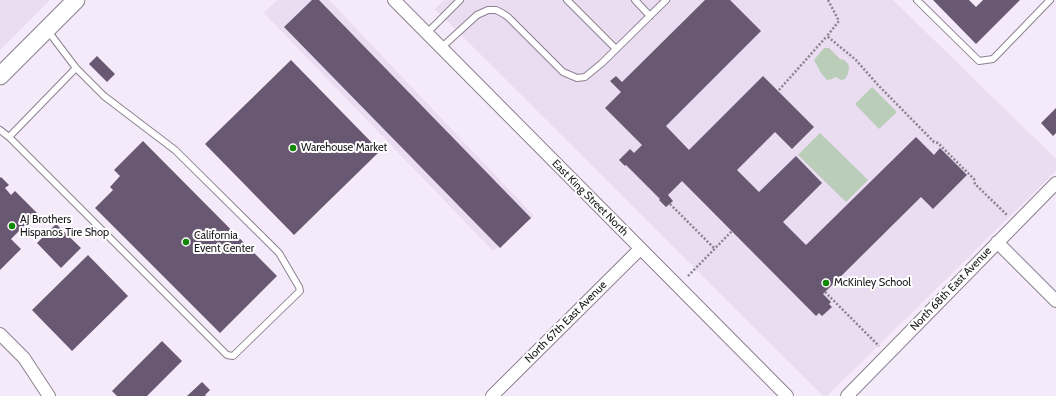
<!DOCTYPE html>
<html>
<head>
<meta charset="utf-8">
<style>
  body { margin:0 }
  canvas { display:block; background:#f4eaf9 }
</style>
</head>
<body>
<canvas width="1056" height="396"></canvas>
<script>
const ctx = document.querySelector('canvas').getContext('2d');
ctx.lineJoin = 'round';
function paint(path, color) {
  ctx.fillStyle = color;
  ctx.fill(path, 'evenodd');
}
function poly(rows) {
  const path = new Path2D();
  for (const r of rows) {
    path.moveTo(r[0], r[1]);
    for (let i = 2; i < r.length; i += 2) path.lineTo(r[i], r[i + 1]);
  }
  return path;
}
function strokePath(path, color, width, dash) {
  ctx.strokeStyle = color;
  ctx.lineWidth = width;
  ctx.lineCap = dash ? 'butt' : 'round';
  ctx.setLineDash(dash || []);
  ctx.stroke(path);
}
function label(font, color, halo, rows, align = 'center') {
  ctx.font = font + ' Cabin,sans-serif';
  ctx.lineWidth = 4;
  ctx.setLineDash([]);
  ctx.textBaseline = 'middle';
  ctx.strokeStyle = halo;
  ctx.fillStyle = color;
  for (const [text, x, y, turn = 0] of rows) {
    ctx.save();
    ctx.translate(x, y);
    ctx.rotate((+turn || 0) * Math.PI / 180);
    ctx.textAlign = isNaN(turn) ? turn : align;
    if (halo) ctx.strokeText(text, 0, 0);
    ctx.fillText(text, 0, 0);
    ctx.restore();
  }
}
const built = poly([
  [0,0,50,0,0,50],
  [277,0,329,0,534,216,493,251,264,13],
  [444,0,893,0,1056,159,1056,171,827,396,823,396,435,9]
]);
const green = poly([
  [824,48,829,48,840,59,844,60,848,64,849,68,848,74,845,79,841,80,835,77,832,79,827,80,821,73,814,60],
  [872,87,897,112,879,129,855,104],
  [820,133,868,180,846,202,798,155]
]);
const building = poly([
  [312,0,319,0,531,218,500,248,284,27],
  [705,0,730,0,761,31,666,126,689,150,763,76,814,127,792,149,775,132,737,170,759,192,796,156,822,183,783,222,806,245,916,137,934,155,940,148,967,175,933,209,921,197,823,294,831,302,829,304,832,307,822,316,819,313,816,316,682,181,668,195,673,201,666,207,659,200,660,199,626,165,625,166,619,160,630,149,634,153,642,145,605,108,621,92,610,81,616,76,622,82],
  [933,0,969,0,976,7,983,0,1020,0,976,44],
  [97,56,115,74,107,82,89,64],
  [291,60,380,151,294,235,205,144],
  [1056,108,1056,133,1053,136,1041,123],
  [143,141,277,276,220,333,95,208,113,190,110,187,120,176,114,170],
  [1,177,9,185,5,188,11,195,15,191,37,213,11,239,21,249,0,270,0,178],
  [56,224,81,248,61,268,37,243],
  [88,255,128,296,72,351,32,310],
  [162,341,182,361,147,396,117,396,112,391],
  [202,382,210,390,205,395,206,396,187,396]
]);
const path = poly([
  [828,0,839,21,827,36,856,60,878,85,934,142,938,143,974,179,975,184,1007,215],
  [779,90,827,36],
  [670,204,715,249],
  [688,276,732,231],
  [825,292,879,346]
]);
const service = poly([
  [567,0,616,49],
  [635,0,650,16],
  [917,0,979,61,993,59,1050,0],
  [427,33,460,0],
  [442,47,477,15,488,10,496,10,502,13,508,17,563,72,577,78,585,77,602,63,666,0],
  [0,130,9,137,227,355,233,356,300,291,299,287,279,253,270,244,175,150,104,96,76,68,48,31],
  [9,137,76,68]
]);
const minor = poly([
  [394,0,787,396],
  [997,242,1056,301],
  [0,334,24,358,49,396],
  [492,396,640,249],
  [847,396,1056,183]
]);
const secondary = poly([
  [0,76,76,0]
]);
const markers = [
  [293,148,4,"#138706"],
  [12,226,4,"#138706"],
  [186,242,4,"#138706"],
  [826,283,4,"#138706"]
];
const poiNames = [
  ["Warehouse Market",301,148],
  ["AJ Brothers",20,220],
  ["Hispanos Tire Shop",20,233],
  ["California",194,236],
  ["Event Center",194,249],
  ["McKinley School",834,283]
];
const streetNames = [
  ["East King Street North",590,198,45],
  ["North 68th East Avenue",951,289,-46],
  ["North 67th East Avenue",566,322,-45]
];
paint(built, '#eadcf1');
paint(green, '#bacdb8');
paint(building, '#695872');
strokePath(service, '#8b8290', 8);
strokePath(minor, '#8b8290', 14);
strokePath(secondary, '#8b8290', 19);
strokePath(path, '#89838d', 2.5, [2, 2]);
strokePath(service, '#fff', 6);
strokePath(minor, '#fff', 12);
strokePath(secondary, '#fff', 17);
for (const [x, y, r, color] of markers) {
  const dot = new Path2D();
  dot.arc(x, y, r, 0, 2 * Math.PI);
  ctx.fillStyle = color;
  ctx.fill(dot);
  strokePath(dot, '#fff', 1.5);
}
label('11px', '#19161b', '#fff', poiNames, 'left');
label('11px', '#19161b', '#fff', streetNames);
</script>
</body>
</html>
